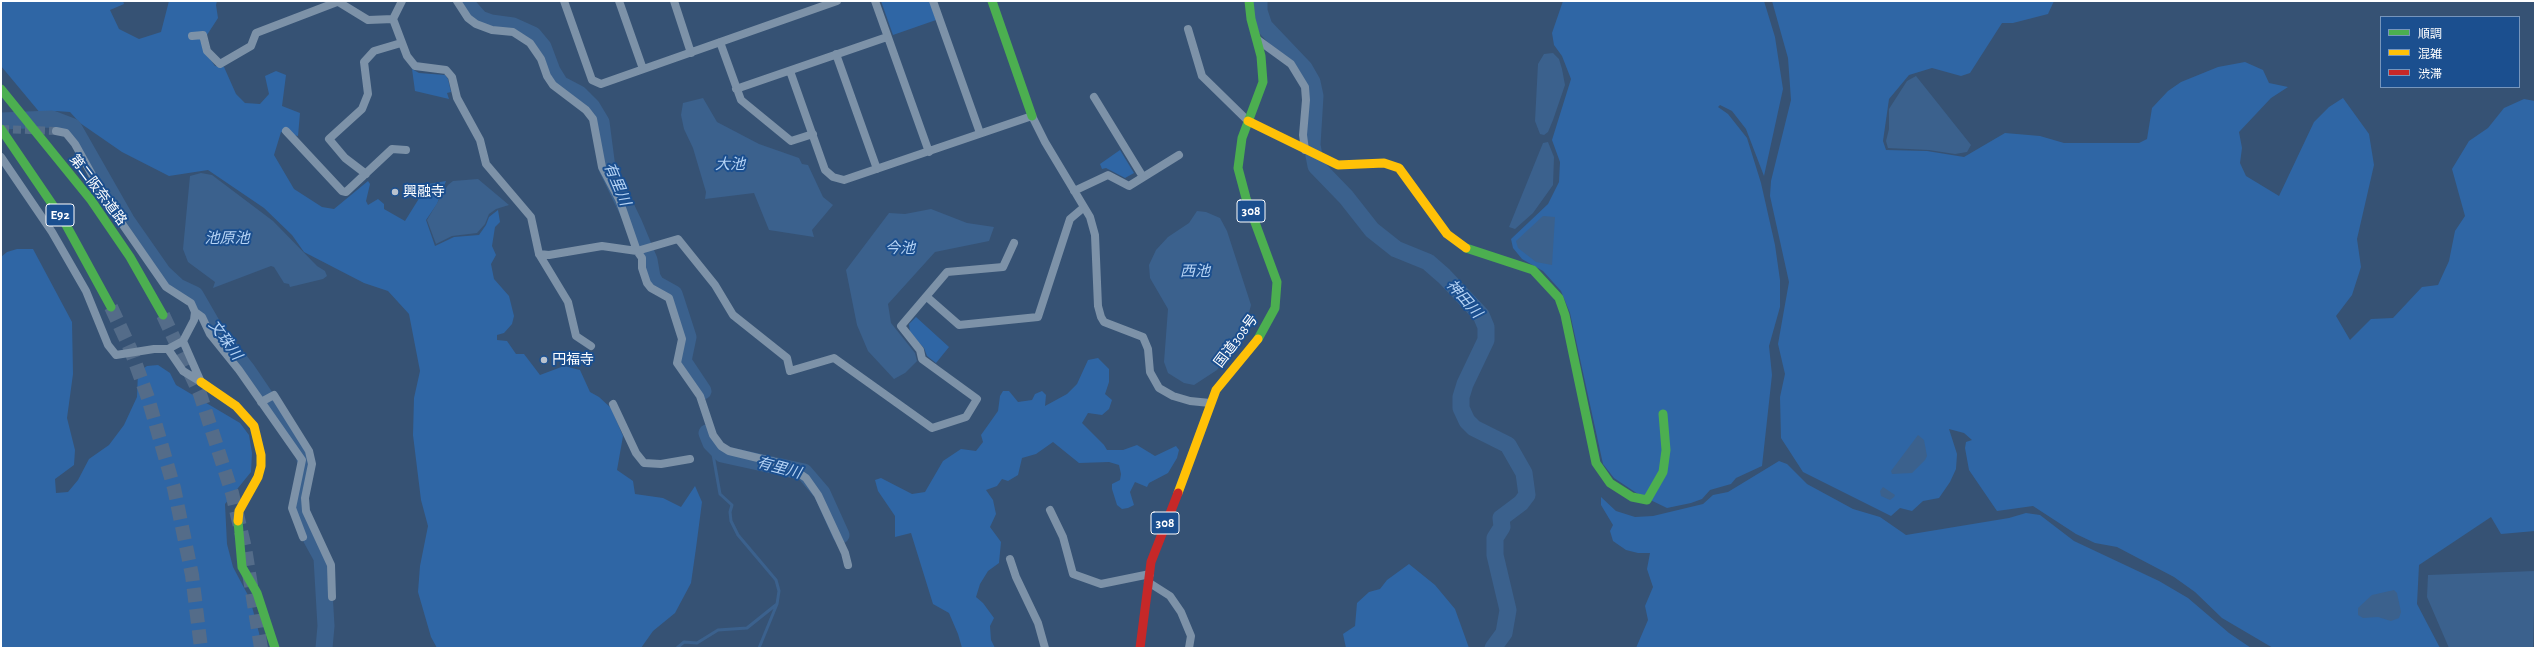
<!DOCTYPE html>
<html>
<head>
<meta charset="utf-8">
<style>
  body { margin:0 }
  #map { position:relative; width:2536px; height:649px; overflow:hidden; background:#365274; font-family:"Alegreya Sans","Noto Sans JP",sans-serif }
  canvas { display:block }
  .frame { position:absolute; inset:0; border:2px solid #fff; pointer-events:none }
  .legend { position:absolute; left:2380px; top:16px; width:140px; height:72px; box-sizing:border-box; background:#1b4f8f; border:1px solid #7695bc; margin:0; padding:5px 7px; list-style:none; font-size:12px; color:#fff }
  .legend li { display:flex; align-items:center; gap:8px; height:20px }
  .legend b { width:20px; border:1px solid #7695bc }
</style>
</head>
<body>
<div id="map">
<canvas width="2536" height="649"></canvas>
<div class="frame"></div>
<ul class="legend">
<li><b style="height:5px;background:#4caf50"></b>順調</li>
<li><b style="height:5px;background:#ffc107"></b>混雑</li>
<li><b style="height:5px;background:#c62828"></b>渋滞</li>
</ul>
</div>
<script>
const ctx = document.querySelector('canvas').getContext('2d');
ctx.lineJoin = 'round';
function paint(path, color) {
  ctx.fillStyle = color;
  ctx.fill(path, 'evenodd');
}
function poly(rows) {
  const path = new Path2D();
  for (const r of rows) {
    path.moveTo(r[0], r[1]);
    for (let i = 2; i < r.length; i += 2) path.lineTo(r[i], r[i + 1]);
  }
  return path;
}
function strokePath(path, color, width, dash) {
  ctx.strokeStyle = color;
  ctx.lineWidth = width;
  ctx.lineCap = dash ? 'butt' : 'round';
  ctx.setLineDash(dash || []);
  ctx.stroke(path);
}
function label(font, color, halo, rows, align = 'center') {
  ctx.font = font + ' "Alegreya Sans","Noto Sans JP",sans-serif';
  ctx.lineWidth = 4;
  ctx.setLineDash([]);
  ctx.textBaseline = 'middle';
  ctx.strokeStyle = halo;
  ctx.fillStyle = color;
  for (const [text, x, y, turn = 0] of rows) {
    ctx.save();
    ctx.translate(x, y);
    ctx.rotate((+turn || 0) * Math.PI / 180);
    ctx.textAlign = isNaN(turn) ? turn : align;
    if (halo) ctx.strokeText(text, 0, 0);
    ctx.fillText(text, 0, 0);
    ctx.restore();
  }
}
const green = poly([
  [1,1,123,1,124,4,110,10,119,29,139,39,161,32,169,1,217,1,216,5,218,18,207,35,203,31,203,49,215,66,224,67,236,94,245,103,260,104,269,94,265,76,276,71,286,75,282,106,300,113,298,136,281,132,274,155,294,189,322,207,334,209,368,181,370,184,366,201,368,205,378,199,384,204,384,209,405,221,428,184,446,181,437,204,426,220,435,246,454,237,479,235,486,225,489,217,498,210,500,222,495,227,492,246,496,255,491,264,494,279,509,296,514,316,512,324,504,333,497,335,497,340,507,341,516,354,524,354,540,375,564,366,580,370,590,392,599,397,611,408,623,436,617,470,633,481,635,494,663,498,681,507,695,486,702,502,696,548,691,583,675,613,653,631,641,648,437,648,431,637,418,592,420,566,428,526,421,500,413,435,414,398,420,371,409,314,388,291,364,283,304,252,292,235,264,208,208,170,169,176,122,152,80,123,70,112,56,111,41,114,1,66],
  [881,1,930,1,936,20,893,35],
  [1563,1,1764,1,1775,37,1783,89,1764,176,1746,129,1732,111,1720,105,1718,107,1728,114,1747,138,1761,183,1775,245,1780,280,1780,307,1769,346,1772,375,1762,466,1736,478,1731,484,1710,490,1702,499,1691,503,1667,508,1638,494,1614,478,1603,464,1570,313,1561,291,1543,271,1522,259,1513,248,1511,239,1548,204,1559,182,1560,162,1552,140,1571,79,1562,56,1554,45,1552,33],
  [1772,1,2054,1,2048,14,2013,23,2002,23,1970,73,1961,76,1932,68,1909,75,1889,99,1883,141,1886,150,1927,151,1964,157,2005,133,2040,136,2064,143,2139,143,2147,139,2152,108,2168,91,2181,82,2218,67,2245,62,2263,70,2269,83,2288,87,2271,98,2239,132,2242,148,2240,163,2246,176,2279,196,2314,122,2329,107,2343,98,2369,134,2374,165,2357,239,2361,267,2352,295,2336,316,2350,340,2371,319,2393,318,2422,287,2438,285,2449,261,2455,231,2465,216,2452,169,2469,141,2488,128,2504,108,2524,99,2535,101,2535,531,2501,534,2491,517,2419,565,2417,604,2440,648,2273,648,2222,618,2195,592,2174,577,2117,547,2095,543,2076,534,2033,506,1997,511,1969,470,1965,448,1966,442,1972,440,1964,433,1949,429,1957,454,1956,469,1950,482,1939,498,1923,501,1912,511,1900,508,1891,516,1803,472,1781,438,1780,397,1785,374,1778,344,1789,282,1770,196,1771,181,1791,100,1788,58],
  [412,69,419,73,445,75,448,79,451,92,447,93,449,99,415,91],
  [1120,150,1134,173,1125,178,1106,168,1102,169,1100,164],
  [17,249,33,249,72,322,73,374,67,418,75,450,74,465,55,479,56,493,68,492,78,480,89,459,109,445,124,425,137,397,138,372,147,366,158,365,170,373,176,385,240,423,249,435,252,453,251,472,225,504,227,544,233,567,250,599,263,648,1,648,1,257,7,252],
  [916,317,949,347,936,363,927,356,924,348,910,333,909,324],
  [1098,358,1109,369,1109,382,1105,394,1112,400,1109,409,1102,415,1088,413,1082,423,1104,445,1107,450,1123,450,1137,445,1155,456,1176,446,1179,450,1177,458,1168,473,1149,483,1147,487,1135,482,1130,492,1134,505,1128,508,1122,509,1117,505,1112,489,1112,484,1120,480,1121,474,1119,465,1109,462,1079,463,1053,442,1036,454,1022,458,1018,475,1008,481,1002,479,997,486,986,490,993,500,996,514,990,527,1001,542,999,563,988,571,980,584,976,597,983,603,994,618,990,626,991,640,995,648,962,648,958,634,949,613,933,604,911,533,895,537,895,516,878,491,875,480,881,478,912,494,925,492,943,461,961,449,976,451,983,442,981,435,998,411,1000,396,1003,391,1009,391,1018,402,1032,400,1035,394,1042,391,1046,395,1045,406,1067,394,1077,384,1088,360],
  [1779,461,1787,464,1807,484,1853,509,1880,517,1906,535,2009,518,2026,513,2040,515,2074,541,2159,581,2188,598,2229,633,2251,648,1636,648,1648,620,1645,606,1653,587,1647,569,1650,553,1638,553,1626,550,1613,541,1610,531,1613,525,1601,505,1601,497,1616,511,1635,517,1653,516,1703,504,1713,495,1728,492],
  [1409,564,1435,585,1455,609,1469,648,1346,648,1343,634,1355,626,1357,603,1369,592,1380,589,1387,580]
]);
const water = poly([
  [1553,53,1559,59,1562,69,1565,85,1553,120,1548,132,1544,135,1540,134,1535,121,1538,64,1544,54],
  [1916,76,1971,145,1967,152,1955,154,1929,150,1888,148,1886,141,1889,129,1889,109,1907,81],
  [703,98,717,122,759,144,799,158,802,164,808,165,823,197,833,205,812,230,814,237,769,230,754,193,705,199,706,192,693,148,684,129,681,115,683,103],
  [1548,142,1554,157,1553,185,1533,213,1515,229,1509,227,1543,143],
  [201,173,212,175,273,221,317,266,325,271,327,276,323,279,290,287,289,284,284,283,274,267,271,266,213,288,215,282,188,262,183,249,190,176],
  [478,179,509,205,496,209,489,214,485,224,477,233,452,236,436,244,427,220,448,185,453,181],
  [931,209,967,223,994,227,989,241,935,252,888,304,891,323,915,353,917,361,905,373,894,379,868,351,857,325,846,270,889,213,905,214],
  [1197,211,1206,212,1220,218,1227,231,1251,305,1244,332,1227,357,1217,370,1194,385,1184,383,1168,373,1164,362,1168,309,1150,278,1149,265,1156,250,1168,237,1189,223],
  [1543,216,1555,217,1552,265,1536,262,1518,248,1516,241],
  [1918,435,1924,440,1927,456,1925,460,1912,473,1892,474,1891,471],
  [1883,487,1895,495,1894,497,1890,500,1881,496,1880,491],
  [2535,571,2533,648,2449,648,2427,597,2428,575],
  [2394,590,2397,593,2401,612,2399,618,2391,621,2378,617,2363,618,2358,615,2358,608,2372,595]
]);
const stream = poly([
  [711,443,720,494,732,505,730,512,731,521,738,535,776,580,779,591,777,604,759,648],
  [677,648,684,642,697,643,718,630,747,628,777,604]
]);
const river = poly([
  [464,1,480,19,491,23,513,26,533,35,543,47,552,71,560,84,579,94,592,107,601,122,607,168,634,224,649,260,652,277,656,284,674,294,676,300,688,337,683,361,703,391],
  [1259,1,1259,11,1264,26,1304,68,1312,82,1315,96,1312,145,1316,166,1346,197,1372,230,1396,249,1428,262,1444,276,1481,315,1486,327,1486,340,1465,384,1461,397,1461,408,1467,421,1474,428,1508,445,1524,473,1527,495,1521,503,1501,518,1502,527,1495,538,1495,555,1508,610,1504,633,1493,648],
  [1,121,52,119,73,127,126,220,163,273,178,287,195,295,214,328,247,370,304,454,306,465,299,501,305,527,322,558,326,626,324,648],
  [707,433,711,443,722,454,804,472,822,493,841,535]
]);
const streetTunnel = poly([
  [1,129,56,131]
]);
const highwayTunnel = poly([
  [111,307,130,348,148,398,174,488,192,575,201,648],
  [163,315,200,394,232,493,245,548,261,648]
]);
const street = poly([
  [337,1,368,20,393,19,407,56,415,66,446,70,452,77,457,98,480,140,486,164,531,217,539,254,568,302,576,336,591,346],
  [457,1,468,18,476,24,492,30,513,32,530,43,541,59,547,76,553,85,586,110,593,119,602,167,619,199,637,251,642,258,642,268,647,283,651,288,669,298,682,339,677,363,700,396,713,435,721,446,729,451,787,465,806,478,818,495,845,553,848,565],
  [564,1,592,80,601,84,837,1],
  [619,1,643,69],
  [674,1,691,53],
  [875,1,929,152],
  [933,1,980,133],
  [393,19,402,1],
  [1188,29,1202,76,1248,121],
  [192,36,203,35,207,51,220,64,251,46,256,33,337,2],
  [1258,40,1291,64,1305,87,1306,100,1303,135,1305,150],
  [720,42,741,100,791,141,813,134],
  [836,54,877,169],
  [790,71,825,170,833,177,844,180,1032,116,1045,142,1090,217,1095,235,1098,306,1101,317,1104,322,1143,337,1148,349,1150,372,1159,388,1173,396,1190,401,1210,403],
  [736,89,887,37],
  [1094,97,1143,177],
  [286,131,342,191,346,192,392,149,406,150],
  [1,157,52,232,86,291,108,345,116,355,154,349,168,349,183,341,194,320,195,312,191,303,166,287,107,202,75,144,66,133,56,131],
  [366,174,345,158,329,139,362,109,368,94,364,62,374,51,401,43],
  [1074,191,1108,175,1129,186,1179,155],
  [539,254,549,255,602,246,637,251,678,239,715,285,733,315,787,358,790,371,834,358,932,428,966,417,977,399,922,359,920,350,901,326,947,272,1003,267,1014,243],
  [927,297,959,325,1038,317,1070,219,1083,208],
  [195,312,202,317,210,334,239,370,302,460,292,508,303,537],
  [183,341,201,382],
  [168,349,183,371,201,382],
  [261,402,274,395,309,451,312,464,305,498,306,511,331,565,332,597],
  [613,404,636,453,644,463,661,464,690,459],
  [1050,510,1063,537,1073,574,1101,584,1150,574],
  [1010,559,1016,577,1038,623,1045,648],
  [1148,582,1170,596,1181,612,1191,636,1189,648]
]);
const fast = poly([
  [992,1,1032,116],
  [1249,1,1251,19,1261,56,1263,82,1242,138,1238,168,1246,198,1277,282,1275,308,1258,339],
  [1,89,91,200,130,257,163,315],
  [1,129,65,223,111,307],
  [1466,248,1533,270,1559,298,1565,315,1596,463,1610,483,1632,497,1647,500,1663,472,1666,450,1663,414],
  [238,521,242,567,257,593,275,648]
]);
const slow = poly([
  [1248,121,1338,165,1384,163,1399,168,1447,234,1466,248],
  [201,382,236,406,254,426,261,455,261,466,258,477,239,511,238,521],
  [1178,493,1216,390,1258,339]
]);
const jam = poly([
  [1140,648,1151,562,1178,493]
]);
const markers = [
  [395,192,4,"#b9c2ce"],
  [544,360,4,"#b9c2ce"]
];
const shields = [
  [1251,211,28],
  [60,215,28],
  [1165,523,28]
];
const shieldNames = [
  ["308",1251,211],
  ["E92",60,215],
  ["308",1165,523]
];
const streetNames = [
  ["第二阪奈道路",98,190,53],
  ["国道308号",1236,341,-53]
];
const poiNames = [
  ["興融寺",403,192],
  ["円福寺",552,360]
];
const waterNames = [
  ["大池",730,164],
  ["有里川",617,184,67],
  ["池原池",227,238],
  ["今池",900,248],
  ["西池",1195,271],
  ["神田川",1464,299,49],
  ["文珠川",225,340,54],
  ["有里川",779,468,15]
];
paint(green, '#2f66a5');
paint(water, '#3b618d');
strokePath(stream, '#3b618d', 3);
strokePath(river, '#3b618d', 17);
strokePath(streetTunnel, '#546c89', 8, [8, 4]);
strokePath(highwayTunnel, '#546c89', 14, [14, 7]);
strokePath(street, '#7d92a8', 8);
strokePath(fast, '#4caf50', 9);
strokePath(slow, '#ffc107', 9);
strokePath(jam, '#c62828', 9);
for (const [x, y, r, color] of markers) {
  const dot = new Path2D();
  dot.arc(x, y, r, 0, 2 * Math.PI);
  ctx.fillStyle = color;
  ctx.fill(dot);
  strokePath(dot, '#1b4f8f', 1.5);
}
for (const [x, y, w] of shields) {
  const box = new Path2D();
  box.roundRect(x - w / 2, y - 11, w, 22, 3);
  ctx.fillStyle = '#1b4f8f';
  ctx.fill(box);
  strokePath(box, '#fff', 1);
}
label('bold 13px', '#fff', null, shieldNames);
label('14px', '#fff', '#1b4f8f', streetNames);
label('14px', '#fff', '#1b4f8f', poiNames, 'left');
label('italic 15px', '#b5d3f5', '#1b4f8f', waterNames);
</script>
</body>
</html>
